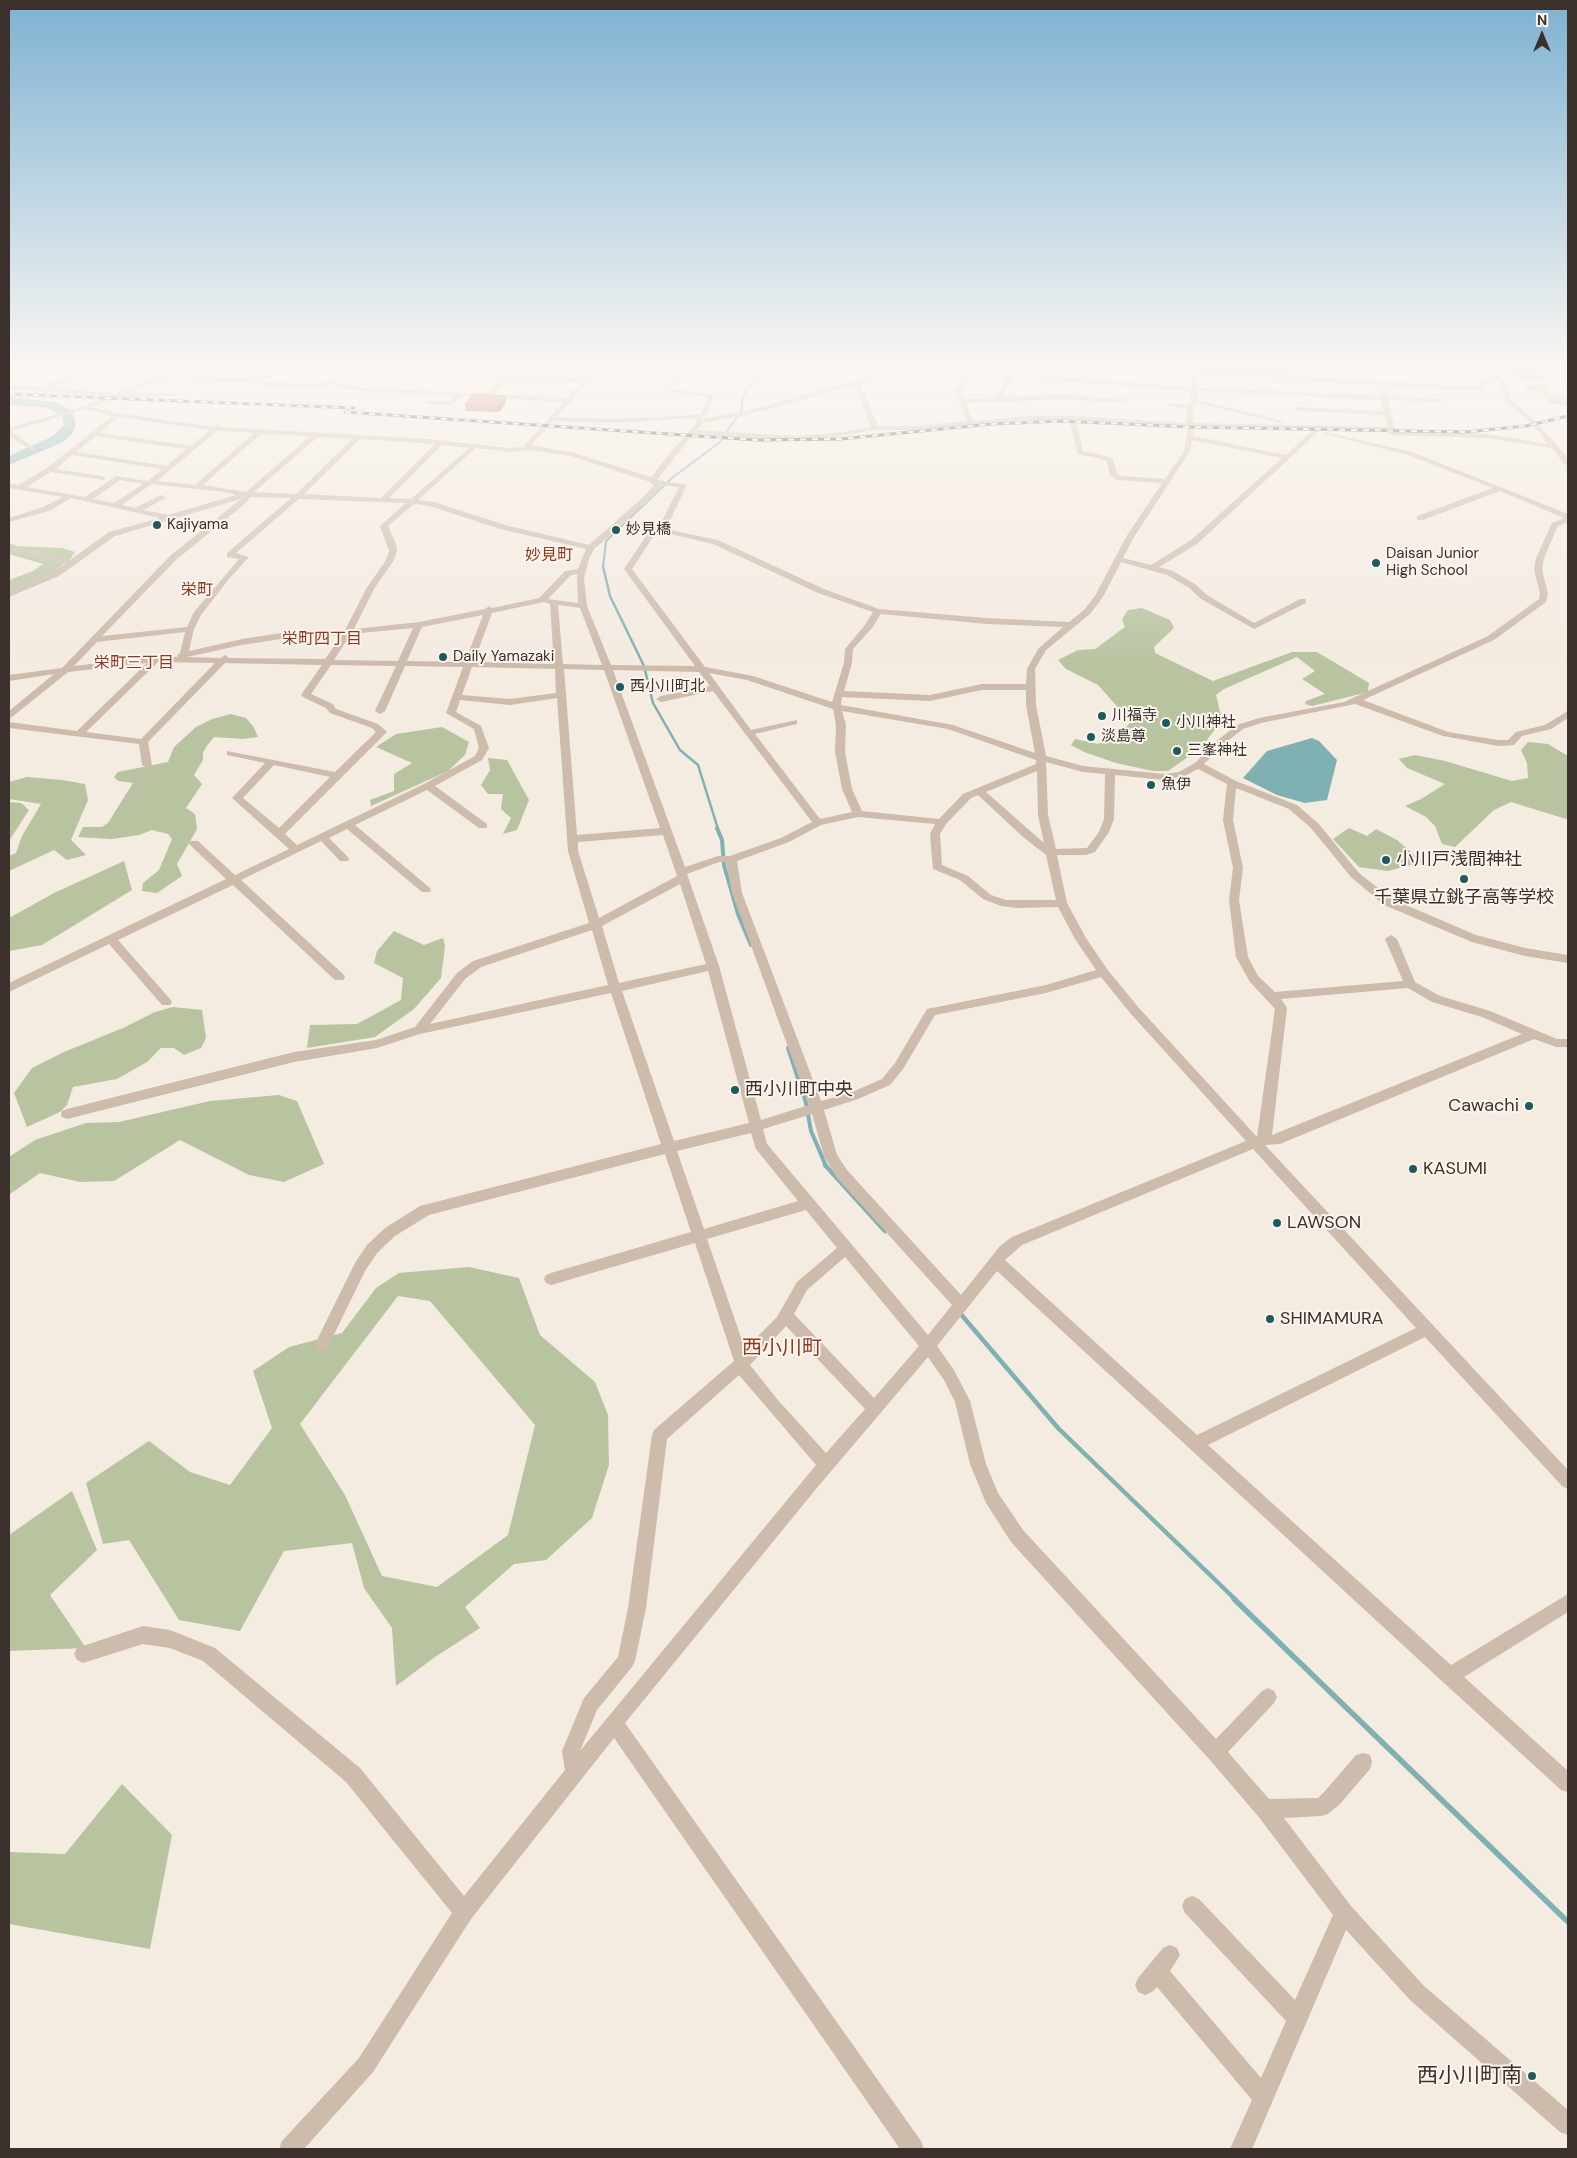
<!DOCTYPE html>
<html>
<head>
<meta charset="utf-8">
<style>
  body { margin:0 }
  #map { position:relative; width:1577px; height:2158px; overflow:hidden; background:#f4ebe1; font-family:"DM Sans",sans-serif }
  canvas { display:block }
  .frame { position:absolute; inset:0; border:10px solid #3b302b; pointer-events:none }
  .north { position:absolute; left:1517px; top:10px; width:50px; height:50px; -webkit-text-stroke:4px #fbf5ee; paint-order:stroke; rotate:0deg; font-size:14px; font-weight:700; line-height:20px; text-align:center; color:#3b302b }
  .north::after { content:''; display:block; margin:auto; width:18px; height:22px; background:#3b302b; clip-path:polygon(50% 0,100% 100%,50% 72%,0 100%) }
</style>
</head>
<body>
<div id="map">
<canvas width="1577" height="2158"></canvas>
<div class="frame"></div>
<div class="north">N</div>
</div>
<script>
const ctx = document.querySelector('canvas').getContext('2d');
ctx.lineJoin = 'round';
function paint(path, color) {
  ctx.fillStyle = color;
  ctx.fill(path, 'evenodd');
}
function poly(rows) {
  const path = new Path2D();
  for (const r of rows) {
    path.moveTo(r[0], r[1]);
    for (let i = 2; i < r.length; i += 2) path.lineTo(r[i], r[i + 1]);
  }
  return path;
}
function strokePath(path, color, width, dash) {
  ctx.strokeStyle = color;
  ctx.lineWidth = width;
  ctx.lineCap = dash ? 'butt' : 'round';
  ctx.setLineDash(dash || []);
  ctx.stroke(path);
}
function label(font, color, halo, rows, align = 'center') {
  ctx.font = font + ' "DM Sans","Noto Sans JP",sans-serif';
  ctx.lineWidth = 4;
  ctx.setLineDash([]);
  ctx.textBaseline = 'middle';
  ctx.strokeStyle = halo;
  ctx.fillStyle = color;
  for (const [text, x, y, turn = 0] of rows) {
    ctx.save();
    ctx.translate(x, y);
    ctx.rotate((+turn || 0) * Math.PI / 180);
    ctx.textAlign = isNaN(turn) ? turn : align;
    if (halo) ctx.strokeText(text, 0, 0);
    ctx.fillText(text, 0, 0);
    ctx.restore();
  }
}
const green = poly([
  [1200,363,1284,365,1287,366,1289,376,1200,372],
  [1495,363,1538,363,1545,379,1519,379],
  [1525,384,1545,384,1549,393,1568,396,1568,406,1548,403,1542,392,1528,390],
  [9,543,17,546,63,548,75,552,71,558,51,574,9,592,9,580,33,571,43,564,9,554],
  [1142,608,1170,620,1174,628,1154,647,1155,653,1213,681,1292,652,1317,652,1369,683,1368,692,1312,706,1305,704,1306,701,1325,694,1302,679,1315,671,1297,657,1224,689,1216,695,1222,720,1201,748,1168,771,1153,771,1116,763,1084,752,1071,745,1075,739,1098,744,1120,733,1131,722,1098,685,1066,669,1058,660,1078,650,1095,649,1125,627,1122,619,1128,610],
  [231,714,246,718,253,726,258,737,243,739,214,737,206,747,203,753,203,760,194,775,202,784,186,808,195,814,197,829,177,864,182,876,157,893,142,891,143,883,159,870,172,839,168,834,152,830,139,835,112,839,78,837,83,827,102,827,108,823,133,783,118,781,114,777,118,772,168,762,174,747,196,727,212,719],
  [442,727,469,742,465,755,448,771,371,806,370,800,394,791,394,774,412,763,376,747,396,734],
  [1528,742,1548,744,1568,756,1568,817,1566,819,1511,802,1494,810,1455,847,1442,844,1435,826,1426,817,1405,806,1421,799,1445,784,1407,768,1399,759,1415,755,1445,761,1512,781,1528,778,1527,763,1521,750],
  [488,758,507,760,529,800,517,830,503,834,511,818,501,809,503,794,488,794,481,785,490,770],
  [27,777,62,780,85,784,88,800,71,840,86,855,67,860,54,850,9,871,9,856,16,853,22,836,41,804,9,799,9,782],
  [9,802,21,803,29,810,9,841],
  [1349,828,1367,836,1376,829,1397,840,1422,862,1388,871,1359,867,1333,839],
  [124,861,132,890,42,945,9,951,9,918,54,893],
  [394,931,424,945,443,938,445,946,441,978,414,1009,375,1037,307,1048,310,1025,357,1024,401,1000,403,978,374,963,377,951],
  [173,1007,202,1010,206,1038,201,1048,184,1055,174,1048,161,1048,147,1062,117,1079,73,1087,67,1105,60,1112,27,1127,14,1093,32,1068,64,1052,123,1028,155,1012],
  [279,1095,297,1101,324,1164,284,1182,249,1175,180,1140,114,1181,80,1182,40,1173,10,1194,9,1192,9,1157,35,1140,86,1123,119,1122,210,1101],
  [469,1267,519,1278,540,1335,595,1382,608,1415,609,1465,592,1518,546,1560,514,1564,465,1607,480,1628,435,1657,396,1686,392,1628,364,1588,352,1543,284,1551,240,1631,179,1620,129,1540,103,1544,86,1483,149,1441,190,1472,230,1485,272,1428,253,1371,289,1347,342,1333,376,1288,399,1273],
  [398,1296,430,1301,535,1425,508,1535,437,1587,382,1576,345,1495,300,1424],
  [72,1491,97,1550,50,1595,86,1648,9,1651,9,1535],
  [122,1784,172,1835,150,1949,9,1924,9,1852,65,1854]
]);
const water = poly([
  [1312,738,1319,741,1337,760,1327,800,1305,803,1277,795,1243,778,1267,751]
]);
const streamFar4 = poly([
  [603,567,606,541,672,478,720,442,741,411,743,396,768,363]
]);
const streamFar3 = poly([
  [603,566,610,596,644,666,653,703,680,750,698,765,718,829]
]);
const streamFar2 = poly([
  [717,828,722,840,724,865,738,914,751,945],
  [788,1048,806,1103,811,1131,826,1166]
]);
const streamFar1 = poly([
  [825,1165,885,1231],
  [959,1312,1058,1428,1236,1600]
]);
const stream = poly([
  [1234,1599,1568,1922]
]);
const river = poly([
  [9,397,55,402,72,411,76,425,71,435,63,442,9,465,9,456,53,436,64,425,62,416,48,408,9,405,9,397]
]);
const minor = poly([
  [9,363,166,374,195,363,202,363,175,374,226,378,243,378,281,371,322,372,340,367,507,375,520,363,526,363,514,375,585,378,599,363,605,363,556,417,613,419,696,415,701,413,708,397,663,390,686,363,692,363,671,389,714,395,707,414,702,417,703,419,746,411,909,366,944,363,943,364,910,370,860,383,878,426,916,426,967,421,955,392,969,363,975,363,972,370,1008,373,1013,363,1019,363,1014,374,1190,387,1190,375,1060,365,1057,363,1079,363,1190,371,1190,363,1196,363,1196,371,1477,387,1487,377,1491,376,1465,363,1473,363,1489,369,1504,379,1511,400,1537,423,1558,446,1568,459,1568,465,1565,465,1552,448,1487,438,1390,435,1387,433,1389,431,1318,430,1318,432,1197,544,1159,567,1173,571,1195,584,1207,595,1254,623,1300,599,1306,599,1306,603,1254,629,1201,599,1189,588,1167,575,1121,562,1103,597,1090,614,1046,650,1035,669,1036,705,1046,756,1083,766,1164,774,1179,772,1195,763,1219,739,1237,725,1259,718,1344,702,1488,636,1539,599,1540,594,1534,569,1536,558,1552,523,1564,518,1500,491,1423,520,1417,520,1417,516,1493,488,1408,455,1325,434,1325,432,1412,452,1568,514,1568,522,1558,526,1544,558,1542,569,1548,594,1546,602,1494,640,1363,700,1448,732,1498,740,1508,740,1516,732,1545,725,1568,711,1568,718,1551,729,1522,736,1514,745,1498,746,1443,736,1355,704,1261,723,1243,729,1225,743,1204,764,1236,781,1297,805,1318,823,1359,873,1392,899,1476,935,1525,948,1568,955,1568,963,1525,956,1472,942,1384,905,1351,877,1310,827,1289,809,1236,788,1233,820,1243,868,1239,900,1248,957,1258,976,1275,992,1403,981,1385,939,1391,935,1397,939,1415,982,1440,996,1490,1011,1557,1039,1568,1039,1568,1047,1556,1047,1534,1039,1280,1144,1265,1145,1568,1470,1568,1489,1562,1486,1425,1337,1208,1445,1451,1665,1568,1594,1568,1612,1464,1677,1568,1771,1568,1792,1561,1790,1443,1682,997,1271,937,1346,954,1370,970,1401,986,1464,998,1493,1023,1530,1216,1739,1262,1691,1268,1688,1274,1691,1277,1697,1274,1703,1228,1752,1269,1799,1318,1798,1326,1790,1356,1755,1363,1753,1370,1755,1372,1762,1370,1769,1340,1804,1328,1814,1321,1816,1284,1818,1351,1906,1424,1986,1568,2110,1568,2135,1560,2132,1410,2000,1346,1930,1252,2149,1230,2149,1252,2100,1157,1987,1152,1992,1145,1995,1138,1992,1135,1985,1138,1978,1163,1948,1170,1945,1177,1948,1180,1955,1170,1971,1261,2078,1286,2021,1185,1913,1182,1906,1185,1899,1192,1896,1199,1899,1295,2000,1333,1915,1258,1816,1209,1759,1011,1542,986,1503,970,1464,955,1402,944,1380,928,1357,816,1489,625,1723,921,2141,924,2149,900,2149,614,1738,471,1919,373,2072,304,2149,279,2149,282,2141,359,2058,452,1913,346,1782,203,1661,170,1648,143,1644,83,1663,77,1660,74,1654,77,1648,143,1626,170,1630,215,1648,360,1768,464,1896,565,1770,562,1751,584,1698,618,1657,628,1608,652,1435,654,1430,734,1361,695,1243,551,1285,546,1283,544,1279,546,1275,551,1273,691,1232,665,1154,429,1215,395,1236,377,1253,365,1271,327,1349,322,1351,317,1349,315,1344,355,1263,367,1245,385,1228,420,1206,661,1144,611,993,420,1034,377,1048,294,1062,67,1119,62,1117,61,1114,62,1111,67,1109,294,1052,376,1040,415,1027,457,973,473,961,589,923,568,851,557,698,510,705,460,700,456,712,481,726,489,748,482,760,435,786,487,824,487,828,479,828,427,790,355,825,430,888,431,890,430,892,422,892,347,829,329,838,348,857,349,859,348,861,340,861,321,841,241,880,343,974,345,977,343,980,335,980,233,885,118,940,170,999,172,1002,170,1005,162,1005,109,944,9,992,9,983,226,879,190,845,189,843,190,841,198,841,235,875,289,849,232,798,265,763,227,755,227,751,335,772,376,732,372,728,330,713,326,708,303,697,301,695,322,665,225,663,148,742,152,765,150,767,147,768,142,765,139,744,9,728,9,722,77,731,147,663,68,672,12,717,9,718,9,711,54,674,9,681,9,675,62,668,171,555,241,499,115,536,59,576,9,597,9,592,53,572,65,564,9,550,9,546,70,560,109,532,160,518,71,498,49,511,9,522,9,518,43,507,63,497,9,488,9,484,18,485,47,468,112,416,86,409,11,431,36,449,31,450,9,436,9,428,84,406,108,396,9,389,9,385,41,387,80,371,9,366,9,363],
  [340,371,503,378,486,394,357,387,336,382,339,378,336,376,319,385,248,381,245,383,248,385,320,389,332,385,356,391,454,396,451,401,427,401,427,403,429,404,453,405,461,396,563,402,523,447,510,448,428,439,221,427,218,425,214,427,117,413,93,407,118,397,179,396,180,395,177,393,128,393,167,378,243,382,281,375,322,376,340,371],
  [86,372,158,377,117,393,50,388,86,372],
  [970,374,1006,377,996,398,964,399,961,392,970,374],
  [1196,375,1479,391,1491,379,1495,378,1499,381,1506,402,1533,425,1548,444,1487,434,1395,431,1388,400,1442,402,1442,400,1440,399,1387,396,1386,392,1383,390,1380,392,1381,396,1197,387,1196,375],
  [1012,377,1190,391,1191,401,1187,405,1170,403,1167,405,1186,409,1187,423,1078,416,1027,416,973,421,966,403,1064,399,1125,403,1128,401,1125,399,1064,395,1003,397,1012,377],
  [510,379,581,382,566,398,493,394,510,379],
  [855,385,871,427,836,433,793,436,697,430,703,423,747,415,855,385],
  [1197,391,1381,400,1383,411,1297,407,1294,409,1297,411,1384,415,1388,427,1194,423,1192,407,1196,403,1281,423,1284,421,1197,400,1197,391],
  [118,417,210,430,191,446,100,433,118,417],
  [693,418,696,419,696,424,675,447,651,477,574,453,531,445,553,421,613,423,693,418],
  [1027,420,1069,420,1078,454,1101,459,1107,462,1110,475,1117,480,1162,483,1126,537,1095,596,1084,610,1069,622,987,618,879,609,824,589,718,540,666,529,687,485,657,480,693,434,793,440,836,437,875,430,916,430,1027,420],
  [1076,420,1188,427,1184,451,1165,479,1121,476,1117,474,1113,459,1105,456,1083,451,1076,420],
  [1194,427,1314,429,1286,455,1193,436,1194,427],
  [217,431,254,433,195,485,157,481,217,431],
  [261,434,310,436,246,492,203,485,261,434],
  [95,436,186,449,167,466,77,452,95,436],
  [318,437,352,439,296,494,254,492,318,437],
  [360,439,435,444,381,498,304,494,360,439],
  [1192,440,1282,458,1191,540,1151,565,1123,558,1134,537,1190,451,1192,440],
  [442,445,469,448,411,499,389,498,442,445],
  [476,448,510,452,530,450,571,456,650,482,654,485,641,499,589,545,505,525,434,502,418,500,476,448],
  [72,455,162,469,148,481,116,476,85,497,27,487,51,472,104,480,105,478,101,476,56,469,72,455],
  [120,480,143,484,114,503,93,499,120,480],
  [152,484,224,492,236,495,168,515,143,510,164,499,165,497,161,495,135,508,122,505,152,484],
  [661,485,679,487,659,527,627,520,660,490,661,485],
  [250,497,291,498,227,553,227,557,239,559,194,612,187,627,102,636,177,559,246,503,250,497],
  [299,499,406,503,380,526,389,551,386,560,366,589,345,630,294,631,242,639,189,651,194,629,201,615,229,579,249,557,236,553,299,499],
  [414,504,430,506,500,529,586,549,578,569,565,571,539,598,492,608,489,606,485,609,419,622,354,629,374,589,394,560,397,551,396,544,388,526,414,504],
  [623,524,650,530,624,569,695,666,611,665,587,606,584,578,589,559,594,549,623,524],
  [657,531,713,544,818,593,873,612,865,625,845,649,844,663,832,702,753,676,705,667,632,569,657,531],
  [577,574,578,603,548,599,571,575,577,574],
  [544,602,550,604,554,664,474,662,492,613,544,602],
  [558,605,580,608,602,665,563,664,558,605],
  [881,614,987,624,1063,627,1038,649,1027,669,1026,684,982,684,930,695,844,691,852,663,853,649,872,628,881,614],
  [483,615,465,662,407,661,422,627,483,615],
  [413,628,398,661,334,660,351,634,413,628],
  [185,632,180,653,177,655,178,657,156,656,74,666,97,642,185,632],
  [342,635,325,659,229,658,225,655,221,658,187,657,242,645,294,637,342,635],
  [158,662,215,663,141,739,86,732,158,662],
  [331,665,396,666,375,711,380,714,385,711,405,666,463,667,446,713,474,729,479,748,475,756,424,784,297,845,285,834,387,732,378,724,336,709,333,704,311,694,331,665],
  [472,667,555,669,556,693,510,699,462,695,472,667],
  [564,669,604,670,660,828,577,835,564,669],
  [613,670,699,672,710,686,661,696,656,699,661,702,713,691,812,822,781,838,730,856,718,856,685,867,613,670],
  [709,673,747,680,833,709,836,725,835,752,842,789,852,812,820,819,755,734,797,724,797,720,751,730,709,673],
  [982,690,1026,690,1026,705,1035,753,953,725,841,705,841,703,842,697,930,701,982,690],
  [842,711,948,729,1036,760,1036,764,963,794,939,819,862,811,852,789,845,752,846,725,842,711],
  [1046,762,1083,772,1105,774,1104,819,1099,832,1087,848,1056,849,1048,815,1046,762],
  [274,765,330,777,279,828,243,798,274,765],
  [1198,769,1227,784,1223,820,1233,868,1229,900,1236,957,1250,982,1275,1009,1257,1137,1139,1008,1107,969,1086,938,1067,903,1057,855,1086,855,1095,852,1109,832,1114,819,1115,775,1164,780,1185,776,1198,769],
  [1037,771,1038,815,1044,843,986,792,1037,771],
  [978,795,1023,837,1046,855,1056,900,1006,900,991,895,968,876,942,865,940,834,946,824,971,798,978,795],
  [858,817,935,824,930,834,933,869,960,880,983,899,1001,906,1017,908,1058,907,1075,939,1096,970,1046,985,927,1009,895,1063,882,1079,850,1093,821,1101,742,893,737,861,789,842,821,825,858,817],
  [663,835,677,876,599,918,578,851,578,842,663,835],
  [719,862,726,862,732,893,809,1105,761,1120,719,966,687,874,719,862],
  [680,884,706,964,619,983,602,926,680,884],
  [592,930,608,985,430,1024,465,979,481,967,592,930],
  [708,971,749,1123,674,1141,622,991,708,971],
  [1101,977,1131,1014,1246,1141,1012,1237,1000,1246,961,1295,847,1170,837,1155,824,1110,858,1099,890,1085,903,1069,935,1015,1046,993,1101,977],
  [1408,988,1432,1002,1482,1017,1522,1034,1272,1135,1287,1008,1281,999,1408,988],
  [812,1114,824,1156,837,1178,952,1305,928,1335,767,1144,763,1129,812,1114],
  [751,1133,756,1149,798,1201,704,1229,677,1151,751,1133],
  [1253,1149,1416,1328,1197,1435,1005,1260,1022,1245,1253,1149],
  [806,1210,837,1248,797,1282,777,1317,745,1349,707,1239,806,1210],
  [845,1257,919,1346,874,1398,794,1314,807,1290,845,1257],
  [786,1326,865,1409,826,1453,777,1399,750,1365,786,1326],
  [739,1375,816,1465,580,1751,597,1710,632,1667,635,1661,646,1608,667,1439,739,1375],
  [1262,363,1291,363,1375,367,1428,363,1447,363,1444,365,1375,371,1265,365,1262,363]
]);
const major = poly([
  [344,363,350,363,342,370,338,370,338,368,344,363]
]);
const rail = poly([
  [9,394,354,408],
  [345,412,757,440,840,439,992,424,1061,421,1191,427,1466,432,1526,426,1568,416]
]);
const wall = poly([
  [506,396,506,402,499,412,466,411,465,405]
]);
const shadedWall = poly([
  [506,396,506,402,499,412,498,407]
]);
const building = poly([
  [473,394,506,396,498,407,465,405,473,394]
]);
const markers = [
  [157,525,5,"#1f5a5e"],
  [616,530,5,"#1f5a5e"],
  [1376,563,5,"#1f5a5e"],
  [443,657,5,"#1f5a5e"],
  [620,687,5,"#1f5a5e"],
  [1102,716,5,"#1f5a5e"],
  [1166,723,5,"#1f5a5e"],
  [1091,737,5,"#1f5a5e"],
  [1177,751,5,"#1f5a5e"],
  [1151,785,5,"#1f5a5e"],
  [1386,860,5,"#1f5a5e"],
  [1464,879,5,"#1f5a5e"],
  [735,1090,5,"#1f5a5e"],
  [1529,1106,5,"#1f5a5e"],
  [1413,1169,5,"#1f5a5e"],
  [1277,1223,5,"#1f5a5e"],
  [1270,1319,5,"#1f5a5e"],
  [1532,2076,5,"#1f5a5e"]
];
const farPoinames = [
  ["Kajiyama",167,525],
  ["妙見橋",626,530],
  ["Daisan Junior",1386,554],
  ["High School",1386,571],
  ["Daily Yamazaki",453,657],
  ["西小川町北",630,687],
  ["川福寺",1112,716],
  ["小川神社",1176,723],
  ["淡島尊",1101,737],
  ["三峯神社",1187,751],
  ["魚伊",1161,785]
];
const farQuarternames = [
  ["妙見町",549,556],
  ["栄町",197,591]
];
const farNeighbourhoodnames = [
  ["栄町四丁目",322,640],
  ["栄町三丁目",134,664]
];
const poiNames = [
  ["小川戸浅間神社",1396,860],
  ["千葉県立銚子高等学校",1464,898,"center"],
  ["西小川町中央",745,1090],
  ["Cawachi",1519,1106,"right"],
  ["KASUMI",1423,1169],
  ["LAWSON",1287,1223],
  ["SHIMAMURA",1280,1319]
];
const quarterNames = [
  ["西小川町",782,1349]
];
const nearPoinames = [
  ["西小川町南",1522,2076]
];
paint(green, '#b8c4a0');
paint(water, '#7fb0b2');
strokePath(streamFar4, '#7fb0b2', 2);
strokePath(streamFar3, '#7fb0b2', 2.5);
strokePath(streamFar2, '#7fb0b2', 4);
strokePath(streamFar1, '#7fb0b2', 4.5);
strokePath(stream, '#7fb0b2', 5.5);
paint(river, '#7fb0b2');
paint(minor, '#cdbbac');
paint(major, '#7d675c');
strokePath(rail, '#3b302b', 3);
strokePath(rail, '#fbf5ee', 2, [6]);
paint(wall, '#ac5a40');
paint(shadedWall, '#8c4a34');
paint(building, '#c8694b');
strokePath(building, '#8c4a34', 1);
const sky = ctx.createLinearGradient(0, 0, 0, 665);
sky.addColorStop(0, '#7eb2d2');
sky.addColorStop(0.55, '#faf6f2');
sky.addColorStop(1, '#faf6f200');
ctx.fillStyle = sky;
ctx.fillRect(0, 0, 1577, 665);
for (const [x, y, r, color] of markers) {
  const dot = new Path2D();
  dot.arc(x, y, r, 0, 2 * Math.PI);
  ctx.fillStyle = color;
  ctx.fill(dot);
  strokePath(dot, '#fbf5ee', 2);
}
label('15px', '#3b302b', '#fbf5ee', farPoinames, 'left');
label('16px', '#8c3b22', '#fbf5ee', farQuarternames);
label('16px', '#8c3b22', '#fbf5ee', farNeighbourhoodnames);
label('18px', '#3b302b', '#fbf5ee', poiNames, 'left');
label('20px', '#8c3b22', '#fbf5ee', quarterNames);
label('21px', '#3b302b', '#fbf5ee', nearPoinames, 'right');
</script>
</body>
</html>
